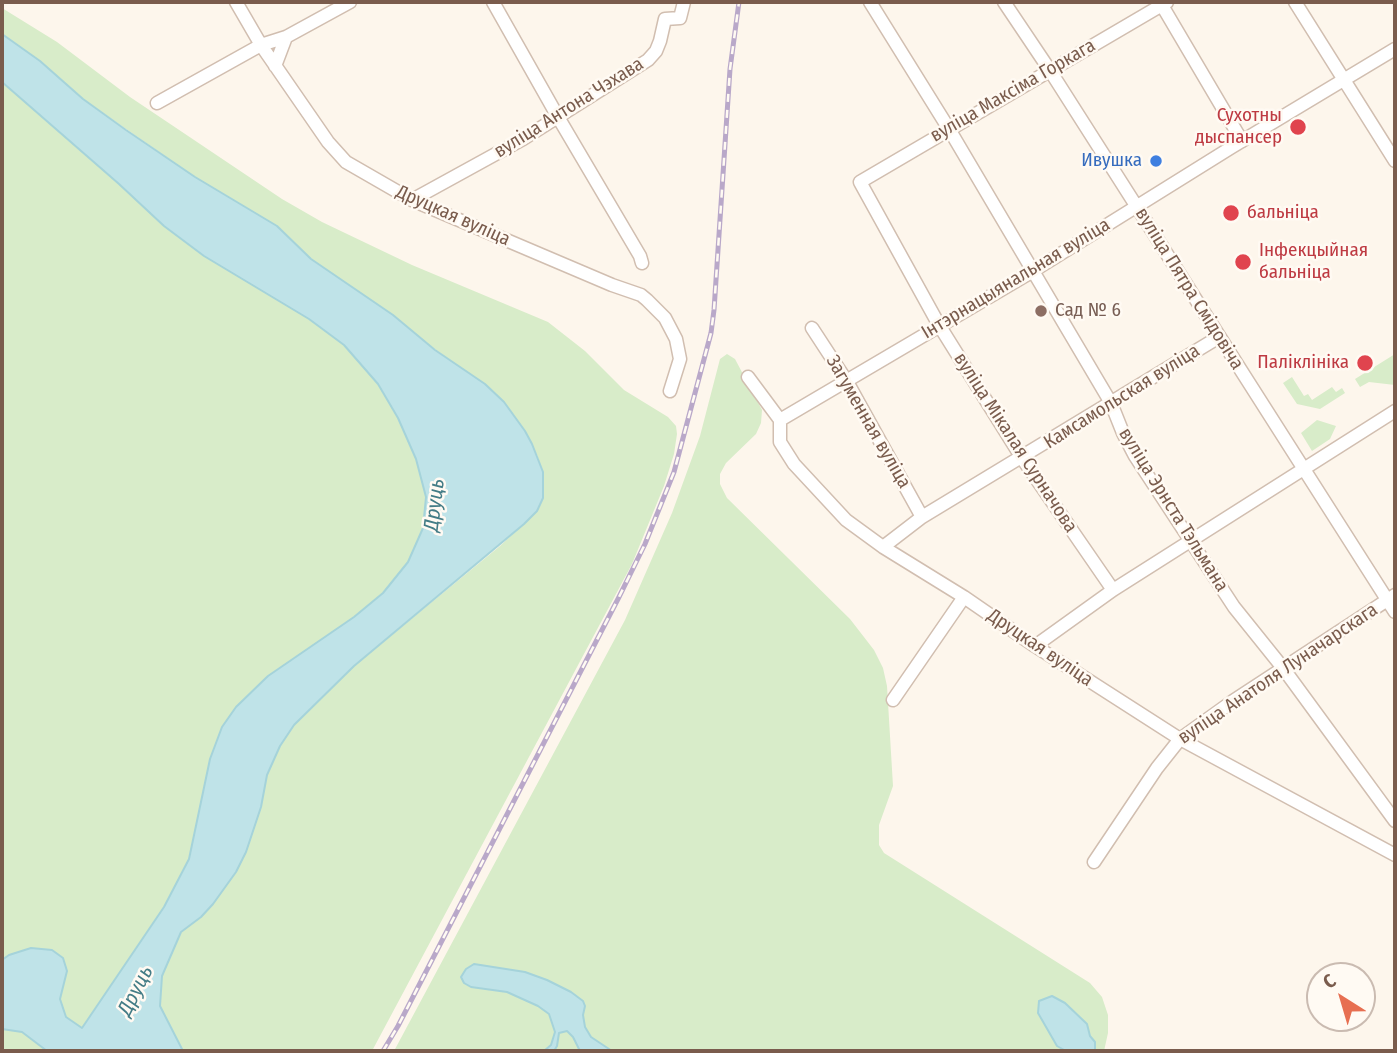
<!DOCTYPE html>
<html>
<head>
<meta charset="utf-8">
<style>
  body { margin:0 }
  #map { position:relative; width:1397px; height:1053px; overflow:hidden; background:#fdf6ec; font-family:"Fira Sans Condensed",sans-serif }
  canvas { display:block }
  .frame { position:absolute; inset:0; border:4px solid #7a5c4d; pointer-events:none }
  .north { position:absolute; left:1306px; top:962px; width:70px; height:70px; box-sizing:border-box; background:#fffaf3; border:2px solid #cabbb1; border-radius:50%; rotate:323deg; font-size:19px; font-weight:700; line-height:28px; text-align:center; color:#7a5c4d }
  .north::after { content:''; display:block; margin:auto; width:24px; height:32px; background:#e76f51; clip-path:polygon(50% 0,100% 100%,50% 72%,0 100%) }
</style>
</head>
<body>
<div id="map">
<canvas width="1397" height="1053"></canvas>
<div class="frame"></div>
<div class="north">С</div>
</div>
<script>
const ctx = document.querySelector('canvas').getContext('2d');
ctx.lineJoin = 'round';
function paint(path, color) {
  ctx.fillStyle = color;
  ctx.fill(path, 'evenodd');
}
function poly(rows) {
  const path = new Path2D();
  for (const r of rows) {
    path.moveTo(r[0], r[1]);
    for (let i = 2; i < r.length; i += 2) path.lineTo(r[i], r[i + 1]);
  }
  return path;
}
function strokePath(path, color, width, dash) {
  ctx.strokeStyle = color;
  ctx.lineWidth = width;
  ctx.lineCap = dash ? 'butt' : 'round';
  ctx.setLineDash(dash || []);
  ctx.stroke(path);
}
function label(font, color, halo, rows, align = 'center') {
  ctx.font = font + ' "Fira Sans Condensed",sans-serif';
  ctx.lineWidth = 5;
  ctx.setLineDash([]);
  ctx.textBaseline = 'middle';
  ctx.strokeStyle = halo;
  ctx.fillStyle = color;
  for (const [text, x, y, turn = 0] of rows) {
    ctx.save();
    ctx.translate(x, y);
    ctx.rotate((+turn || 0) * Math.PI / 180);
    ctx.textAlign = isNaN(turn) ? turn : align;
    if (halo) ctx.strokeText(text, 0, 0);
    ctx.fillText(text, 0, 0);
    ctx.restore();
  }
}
const green = poly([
  [2,8,57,42,130,97,282,199,322,222,412,265,548,322,585,351,624,390,668,417,676,426,677,434,674,454,664,486,632,564,372,1051,183,1051,160,1006,162,976,181,932,236,872,246,852,261,807,267,775,280,746,294,725,354,666,500,546,537,511,543,498,543,472,537,455,525,431,504,402,485,384,458,366,311,259,277,226,195,177,83,99,40,61,2,34],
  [2,82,119,184,164,226,204,256,309,319,344,345,378,384,398,418,416,459,426,498,423,528,408,562,383,593,354,617,268,676,198,817,189,859,164,907,81,1029,66,1017,60,999,67,971,9,955,2,960],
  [727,354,735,359,762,410,761,423,756,434,726,463,720,474,720,484,727,498,850,619,874,650,883,668,887,686,893,786,879,825,879,845,884,853,1090,983,1102,997,1108,1015,1108,1033,1104,1051,394,1051,625,620,672,513,700,436,720,359],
  [1395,354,1395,385,1369,382,1360,387,1355,379],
  [1292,377,1304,396,1308,394,1312,400,1332,387,1336,392,1342,388,1345,393,1320,409,1297,404,1283,383],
  [1317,420,1336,426,1330,439,1312,451,1301,433],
  [2,1029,22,1032,47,1051,2,1051]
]);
const water = poly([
  [2,34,40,61,83,99,126,130,195,177,277,226,311,259,393,315,435,350,485,384,504,402,525,431,532,444,543,472,543,498,537,511,524,524,354,666,294,725,280,746,267,775,261,807,246,852,236,872,213,904,201,917,181,932,162,976,160,1006,183,1051,47,1051,22,1032,2,1029,2,960,9,955,31,948,52,950,63,958,67,971,60,999,66,1017,82,1028,164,907,189,859,210,759,222,727,236,707,268,676,354,617,383,593,408,562,423,528,426,497,416,459,398,418,378,384,344,345,309,319,204,256,164,226,119,184,2,82,2,34],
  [474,964,525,972,547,980,571,992,583,1001,585,1006,583,1015,585,1027,591,1037,612,1051,580,1051,573,1037,567,1031,559,1033,557,1046,554,1051,544,1051,551,1045,555,1032,549,1014,538,1006,507,992,471,987,464,983,461,977,466,969,474,964],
  [1052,996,1065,1003,1087,1024,1090,1036,1095,1042,1095,1050,1066,1051,1057,1046,1038,1013,1039,1001,1052,996]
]);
const minor = poly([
  [236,2,261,45,328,142,346,162,412,200,612,285,641,295,647,300,665,318,676,339,680,359,670,391],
  [493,2,558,117,640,256,642,263],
  [870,2,949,129,1111,403,1123,433,1135,456,1234,607,1283,668,1395,821],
  [1004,2,1049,69,1395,612],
  [1160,2,1242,141],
  [1295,2,1395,161],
  [275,66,286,37],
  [157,103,261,45,286,37,350,2],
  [412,200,523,139,648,60,656,51,660,41,665,19,680,18,684,2],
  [812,328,846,380,922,517],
  [748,377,780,420,780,442,794,464,846,520,883,547,964,597,1035,646,1180,739,1395,855],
  [780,420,1033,271,1232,147,1395,49],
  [883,547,922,517,1219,337],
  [1113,590,1022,458,939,325,860,182,1167,2],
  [1035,646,1113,590,1395,411],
  [893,700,964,597],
  [1094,862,1157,768,1180,739,1233,701,1395,595]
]);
const rail = poly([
  [383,1051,398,1026,619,597,645,544,674,472,711,333,714,310,730,69,739,2]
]);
const markers = [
  [1298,127,9,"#e0444e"],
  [1156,161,7,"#3f7fe0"],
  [1231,213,9,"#e0444e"],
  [1243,262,9,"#e0444e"],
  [1041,311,7,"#8d6e63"],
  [1365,363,9,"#e0444e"]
];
const streetNames = [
  ["вуліца Максіма Горкага",1013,91,-30],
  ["вуліца Антона Чэхава",569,108,-32],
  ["Друцкая вуліца",453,216,24],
  ["Інтэрнацыянальная вуліца",1016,279,-31],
  ["вуліца Пятра Смідовіча",1189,289,58],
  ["Камсамольская вуліца",1122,397,-32],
  ["Загуменная вуліца",868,422,60],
  ["вуліца Мікалая Сурначова",1015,443,57],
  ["вуліца Эрнста Тэльмана",1173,510,58],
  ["Друцкая вуліца",1040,648,34],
  ["вуліца Анатоля Луначарскага",1278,674,-34]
];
const healthNames = [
  ["Сухотны",1282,116],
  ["дыспансер",1282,138],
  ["бальніца",1247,213,"left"],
  ["Інфекцыйная",1259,251,"left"],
  ["бальніца",1259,273,"left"],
  ["Паліклініка",1349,363]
];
const shopNames = [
  ["Ивушка",1142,161]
];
const educationNames = [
  ["Сад № 6",1055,311]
];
const waterNames = [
  ["Друць",435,505,-83],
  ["Друць",136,991,-63]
];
paint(green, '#d8ecc9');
paint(water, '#bfe3e8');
strokePath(water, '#a5d3da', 2);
strokePath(minor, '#d1beb0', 15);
strokePath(minor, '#fff', 12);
strokePath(rail, '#b9a8c9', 5);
strokePath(rail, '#fffaf3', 2.5, [8]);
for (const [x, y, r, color] of markers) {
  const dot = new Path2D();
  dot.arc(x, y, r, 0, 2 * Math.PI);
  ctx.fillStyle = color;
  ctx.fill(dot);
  strokePath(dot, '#fffaf3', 2.5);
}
label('19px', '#7a5c4d', '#fffaf3', streetNames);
label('19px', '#be3a42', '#fffaf3', healthNames, 'right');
label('19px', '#366cbe', '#fffaf3', shopNames, 'right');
label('19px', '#785e54', '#fffaf3', educationNames, 'left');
label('italic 21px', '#437c86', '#fffaf3', waterNames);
</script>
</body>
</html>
